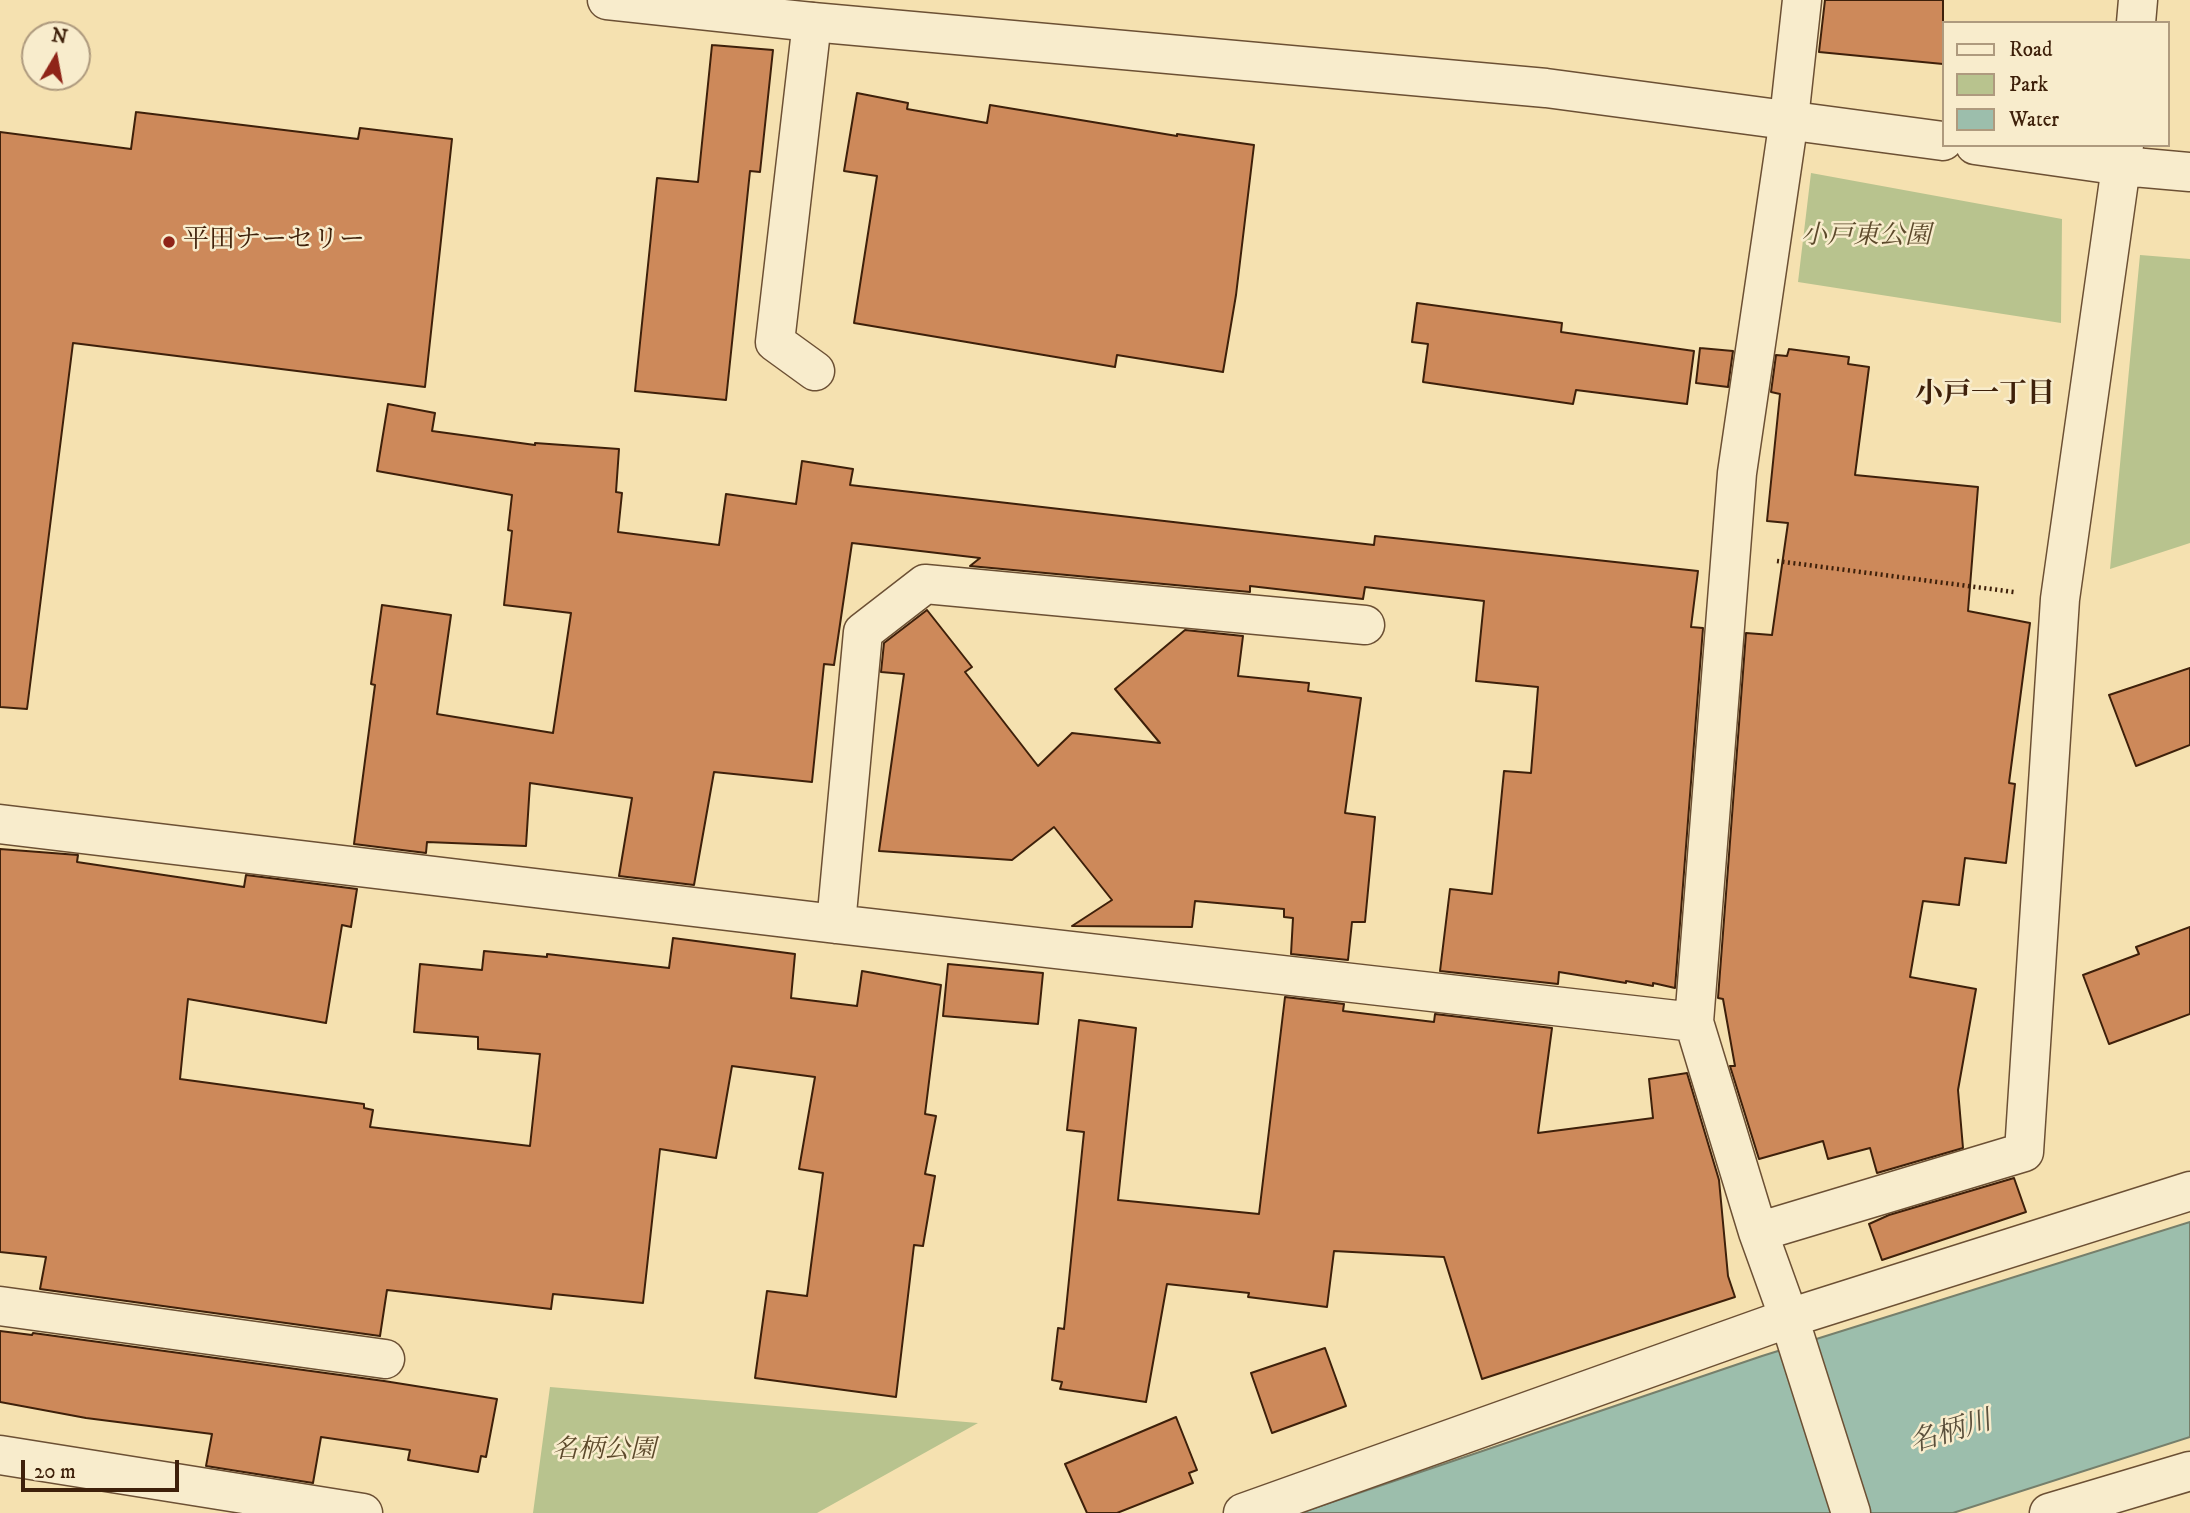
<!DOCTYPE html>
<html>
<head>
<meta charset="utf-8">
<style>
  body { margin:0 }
  #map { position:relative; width:2190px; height:1513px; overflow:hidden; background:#f5e1b0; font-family:"IM FELL DW Pica",serif }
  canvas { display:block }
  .legend { position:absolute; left:1942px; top:21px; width:228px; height:126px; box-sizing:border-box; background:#f8eccc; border:2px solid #ae9a7e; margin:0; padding:9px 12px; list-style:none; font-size:21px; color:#3e200a }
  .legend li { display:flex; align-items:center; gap:14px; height:35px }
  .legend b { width:35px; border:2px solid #ae9a7e }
  .north { position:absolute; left:21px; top:21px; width:70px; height:70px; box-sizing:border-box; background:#f8eccc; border:2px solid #ae9a7e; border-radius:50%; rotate:10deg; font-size:19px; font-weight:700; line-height:28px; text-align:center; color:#3e200a }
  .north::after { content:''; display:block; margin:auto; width:24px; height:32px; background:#8f2418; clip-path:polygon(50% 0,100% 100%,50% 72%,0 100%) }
  .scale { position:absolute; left:21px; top:1460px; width:158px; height:32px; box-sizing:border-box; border:4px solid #3e200a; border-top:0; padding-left:9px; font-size:21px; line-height:24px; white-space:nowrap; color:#3e200a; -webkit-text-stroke:5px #f8eccc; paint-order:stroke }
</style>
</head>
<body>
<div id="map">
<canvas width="2190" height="1513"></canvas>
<ul class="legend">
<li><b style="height:9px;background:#f8eccc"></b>Road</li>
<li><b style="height:19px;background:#b8c38e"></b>Park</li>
<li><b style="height:19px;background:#9cbeac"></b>Water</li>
</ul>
<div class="north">N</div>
<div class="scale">20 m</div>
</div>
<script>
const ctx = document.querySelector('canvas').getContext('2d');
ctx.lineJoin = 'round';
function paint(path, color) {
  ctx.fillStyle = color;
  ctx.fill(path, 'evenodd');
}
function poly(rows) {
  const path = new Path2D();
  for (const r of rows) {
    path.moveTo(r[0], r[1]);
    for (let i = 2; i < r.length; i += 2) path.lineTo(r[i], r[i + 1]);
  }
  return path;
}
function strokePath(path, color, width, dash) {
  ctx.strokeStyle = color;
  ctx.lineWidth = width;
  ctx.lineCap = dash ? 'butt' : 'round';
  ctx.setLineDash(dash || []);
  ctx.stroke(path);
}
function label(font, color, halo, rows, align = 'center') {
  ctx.font = font + ' "IM FELL DW Pica","Noto Serif JP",serif';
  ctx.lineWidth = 5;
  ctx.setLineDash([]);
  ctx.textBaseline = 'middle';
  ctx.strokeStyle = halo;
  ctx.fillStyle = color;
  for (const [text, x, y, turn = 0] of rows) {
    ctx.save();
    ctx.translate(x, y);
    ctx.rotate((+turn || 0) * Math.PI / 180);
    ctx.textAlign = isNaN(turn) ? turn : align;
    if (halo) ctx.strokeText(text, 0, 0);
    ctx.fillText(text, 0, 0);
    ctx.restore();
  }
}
const green = poly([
  [1811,173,2062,219,2061,323,1798,282],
  [2140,255,2190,259,2190,543,2110,569],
  [550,1387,978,1423,817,1513,533,1513]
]);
const water = poly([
  [2190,1222,2190,1437,1953,1513,1300,1513,1762,1356,2190,1222]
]);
const building = poly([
  [1825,0,1943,0,1943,64,1819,52,1825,0],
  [712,45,773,50,760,172,750,171,726,400,635,391,657,178,698,182,712,45],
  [857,93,908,103,907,109,987,123,990,105,1177,136,1177,134,1254,145,1236,295,1223,372,1117,355,1115,367,854,323,877,176,844,171,857,93],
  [136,112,358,139,360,128,452,139,425,387,73,343,27,709,0,707,0,132,131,149,136,112],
  [1417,303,1562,323,1561,332,1694,351,1687,404,1576,390,1573,404,1423,382,1428,344,1412,342,1417,303],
  [1700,348,1733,351,1728,387,1696,383,1700,348],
  [1789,349,1849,357,1848,364,1869,367,1855,475,1978,487,1968,611,2030,623,2009,783,2015,784,2006,863,1965,858,1959,905,1923,901,1910,977,1976,989,1958,1090,1963,1148,1877,1173,1870,1148,1828,1159,1823,1141,1759,1159,1730,1066,1735,1066,1723,999,1718,998,1746,633,1772,635,1788,523,1767,521,1780,394,1771,392,1776,355,1787,356,1789,349],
  [388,404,435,413,432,431,535,445,535,443,619,449,616,492,622,493,618,532,719,545,726,494,796,504,802,461,853,469,850,485,1374,545,1375,536,1698,571,1691,627,1703,628,1675,988,1653,983,1653,986,1626,981,1626,983,1559,972,1558,984,1440,971,1450,889,1492,894,1504,771,1531,773,1538,687,1476,681,1484,601,1365,587,1363,599,1250,586,1250,592,970,566,980,558,852,543,834,665,824,664,812,782,714,772,694,885,619,876,632,798,530,783,526,846,427,842,426,853,354,844,375,685,371,684,382,605,451,615,437,714,553,733,571,613,504,605,512,531,508,530,512,495,377,471,388,404],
  [927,610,972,667,965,672,1038,766,1072,733,1160,743,1115,689,1185,630,1243,636,1238,676,1309,683,1308,691,1361,698,1345,813,1375,817,1365,922,1352,922,1348,960,1291,954,1293,918,1284,917,1284,909,1195,901,1192,927,1072,926,1112,900,1054,827,1012,860,879,851,904,674,881,672,884,643,927,610],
  [2190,668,2190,745,2136,766,2109,695,2190,668],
  [0,849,78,855,77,862,244,887,246,875,357,889,351,927,342,925,326,1023,188,999,180,1079,364,1104,364,1108,373,1110,370,1127,530,1146,540,1054,478,1049,478,1037,414,1032,420,964,482,970,484,951,547,957,547,954,669,968,673,938,795,954,791,998,857,1006,862,971,941,985,925,1114,936,1116,925,1174,935,1176,923,1246,914,1245,896,1397,755,1378,767,1291,807,1296,823,1173,799,1169,815,1077,732,1066,716,1158,660,1149,643,1303,553,1294,551,1309,387,1290,380,1336,40,1289,46,1257,0,1252,0,849],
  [2190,927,2190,1014,2109,1044,2083,975,2139,954,2136,947,2190,927],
  [948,964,1043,973,1038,1024,943,1016,948,964],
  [1285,997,1344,1004,1343,1011,1434,1022,1435,1014,1552,1028,1538,1133,1653,1118,1649,1079,1687,1073,1719,1180,1728,1276,1735,1297,1482,1379,1444,1257,1334,1251,1327,1307,1248,1297,1249,1293,1167,1284,1146,1402,1060,1389,1062,1382,1052,1380,1058,1328,1064,1329,1084,1132,1067,1130,1079,1020,1136,1028,1118,1200,1259,1214,1285,997],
  [2014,1178,2026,1212,1882,1260,1869,1224,1889,1215,2014,1178],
  [0,1331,32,1335,33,1333,384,1381,497,1399,486,1457,481,1456,478,1472,408,1460,410,1450,321,1437,313,1483,206,1466,212,1434,86,1418,0,1402,0,1331],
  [1325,1348,1346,1406,1272,1433,1251,1373,1325,1348],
  [1176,1417,1197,1470,1189,1473,1193,1483,1117,1513,1087,1513,1065,1464,1176,1417]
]);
const path = poly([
  [1777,561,2014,592]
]);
const minor = poly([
  [812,22,775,342,815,371],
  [2136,23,2138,0],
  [2122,166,2190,172],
  [0,824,836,924,1694,1022,1758,1232,1789,1318,1851,1513],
  [836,924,863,632,925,584,1365,625],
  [1694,1022,1737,473,1789,119,1802,0],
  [1758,1232,2024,1152,2060,599,2124,145],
  [0,1306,385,1359],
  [0,1455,363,1513],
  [1243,1513,1789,1318,2190,1191],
  [2049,1513,2190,1471]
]);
const tertiary = poly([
  [607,0,812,22,1546,88,1943,141],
  [1975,145,2122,166]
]);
const markers = [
  [169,242,7,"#8f2418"]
];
const parkNames = [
  ["小戸東公園",1866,238],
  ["名柄公園",604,1452]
];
const poiNames = [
  ["平田ナーセリー",183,242]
];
const neighbourhoodNames = [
  ["小戸一丁目",1985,396]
];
const waterNames = [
  ["名柄川",1951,1434,-17]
];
paint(green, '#b8c38e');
paint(water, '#9cbeac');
strokePath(water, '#767f6b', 2);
paint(building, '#cd895a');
strokePath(building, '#3e200a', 2);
strokePath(minor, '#6c5034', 41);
strokePath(tertiary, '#6c5034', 41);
strokePath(path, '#3e200a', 4.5, [2, 3.5]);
strokePath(minor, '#f8eccc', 38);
strokePath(tertiary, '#f8eccc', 38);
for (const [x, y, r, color] of markers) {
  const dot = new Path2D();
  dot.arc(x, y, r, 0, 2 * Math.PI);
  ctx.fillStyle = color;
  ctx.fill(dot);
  strokePath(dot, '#f8eccc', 2.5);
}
label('italic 26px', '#5c492b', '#f8eccc', parkNames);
label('26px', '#3e200a', '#f8eccc', poiNames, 'left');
label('bold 28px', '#3e200a', '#f8eccc', neighbourhoodNames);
label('italic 28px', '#5a4f3b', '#f8eccc', waterNames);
</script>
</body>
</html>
